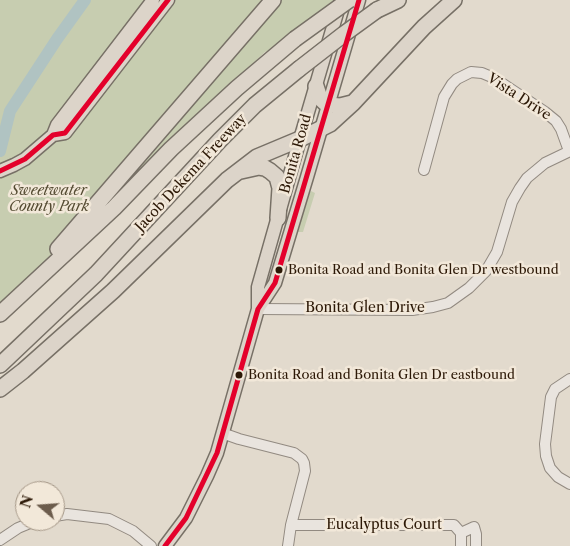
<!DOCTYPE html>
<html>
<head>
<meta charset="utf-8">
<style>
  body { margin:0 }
  #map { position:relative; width:570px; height:546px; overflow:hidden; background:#e2dacd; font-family:"Libre Caslon Text",serif }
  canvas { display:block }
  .north { position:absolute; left:15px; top:481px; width:50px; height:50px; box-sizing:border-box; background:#f2e8d9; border:1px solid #a39585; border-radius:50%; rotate:288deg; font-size:14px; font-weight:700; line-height:20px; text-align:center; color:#2c1806 }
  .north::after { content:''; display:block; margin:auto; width:18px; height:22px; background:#6c5c4c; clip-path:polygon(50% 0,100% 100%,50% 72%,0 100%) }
</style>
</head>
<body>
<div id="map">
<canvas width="570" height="546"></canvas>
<div class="north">N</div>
</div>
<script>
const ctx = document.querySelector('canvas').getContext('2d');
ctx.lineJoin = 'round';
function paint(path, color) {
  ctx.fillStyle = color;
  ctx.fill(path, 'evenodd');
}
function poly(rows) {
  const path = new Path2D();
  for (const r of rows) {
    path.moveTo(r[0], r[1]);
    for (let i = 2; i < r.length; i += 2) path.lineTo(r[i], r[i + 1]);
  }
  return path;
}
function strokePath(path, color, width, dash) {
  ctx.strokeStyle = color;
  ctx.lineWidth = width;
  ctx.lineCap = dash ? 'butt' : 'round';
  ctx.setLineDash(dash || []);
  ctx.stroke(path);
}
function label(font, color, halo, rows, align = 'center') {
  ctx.font = font + ' "Libre Caslon Text",serif';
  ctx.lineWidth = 5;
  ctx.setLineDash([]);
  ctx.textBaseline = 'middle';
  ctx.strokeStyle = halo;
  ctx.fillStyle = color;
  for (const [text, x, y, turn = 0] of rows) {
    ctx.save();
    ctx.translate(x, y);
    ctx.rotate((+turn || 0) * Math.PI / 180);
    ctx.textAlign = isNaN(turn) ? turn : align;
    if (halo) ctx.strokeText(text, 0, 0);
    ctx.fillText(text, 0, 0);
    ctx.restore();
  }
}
const green = poly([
  [0,0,337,0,295,39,265,52,168,144,0,314],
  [311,191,315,193,303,232,298,232,308,195]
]);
const river = poly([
  [0,151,10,111,57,39,85,0]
]);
const minor = poly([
  [424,170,444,97,452,84,457,79,471,72,482,73,494,78,545,112,556,121,561,129,569,151],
  [258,309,412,310,433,307,448,303,469,288,486,271,497,252,512,202,520,188,527,178,545,163,570,151],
  [570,379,555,389,551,397,545,444,546,456,550,468,558,477,570,484],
  [222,433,239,439,294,453,302,459,304,463,305,471,291,525,288,546],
  [55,516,67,514,109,519,133,531,151,546],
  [291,525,454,525,461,533,461,546],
  [461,533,474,527,476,534,476,546],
  [0,540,18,528,35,521]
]);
const major = poly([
  [53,135,57,125,153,0],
  [0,171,14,165,25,159,53,135,65,133,168,0],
  [258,309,258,287,296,153,340,3],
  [165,546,186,518,207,476,217,453,258,309,275,283,307,177,359,0]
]);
const highway = poly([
  [377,10,398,0],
  [316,86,320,98,324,102,328,105,340,106,352,103],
  [241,171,259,167,265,168,270,171,277,177,280,188,278,218],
  [58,249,273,0],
  [0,314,114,208,171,149,237,88,295,39],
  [0,365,96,274,220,140,255,105,299,69],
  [0,389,23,371,113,291,227,180,257,157,300,139,330,124,353,103,424,27,454,0]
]);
const highwayBridge = poly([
  [295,39,349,0],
  [299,69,344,34,377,10]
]);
const bus1 = poly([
  [0,171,25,159,53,135,65,133,168,0],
  [165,546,186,518,217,453,258,309,275,283,359,0]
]);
const markers = [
  [279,270,4.5,"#2c1806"],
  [239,375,4.5,"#2c1806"]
];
const busNames = [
  ["Bonita Road and Bonita Glen Dr westbound",288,270],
  ["Bonita Road and Bonita Glen Dr eastbound",248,375]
];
const streetNames = [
  ["Vista Drive",519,97,33],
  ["Bonita Road",296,154,-74],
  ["Jacob Dekema Freeway",191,173,-47],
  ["Bonita Glen Drive",365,308],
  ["Eucalyptus Court",384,525]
];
const parkNames = [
  ["Sweetwater",49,191],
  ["County Park",49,207]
];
paint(green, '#c7cdb0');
strokePath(river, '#b0c3c2', 12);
strokePath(minor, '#928a81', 12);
strokePath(major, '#777066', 15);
strokePath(highway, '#777066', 18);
strokePath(minor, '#e9e4de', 10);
strokePath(major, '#dcd4c9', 12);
strokePath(highway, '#dcd4c9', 15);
strokePath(highwayBridge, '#777066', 18, []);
strokePath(highwayBridge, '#dcd4c9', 15);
strokePath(bus1, '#e4002b', 5);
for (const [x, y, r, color] of markers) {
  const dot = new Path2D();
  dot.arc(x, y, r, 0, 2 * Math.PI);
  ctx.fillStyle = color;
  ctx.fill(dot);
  strokePath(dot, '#f2e8d9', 2);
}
label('13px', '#2c1806', '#f2e8d9', busNames, 'left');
label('14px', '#2c1806', '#f2e8d9', streetNames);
label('italic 14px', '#544b32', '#f2e8d9', parkNames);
</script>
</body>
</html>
